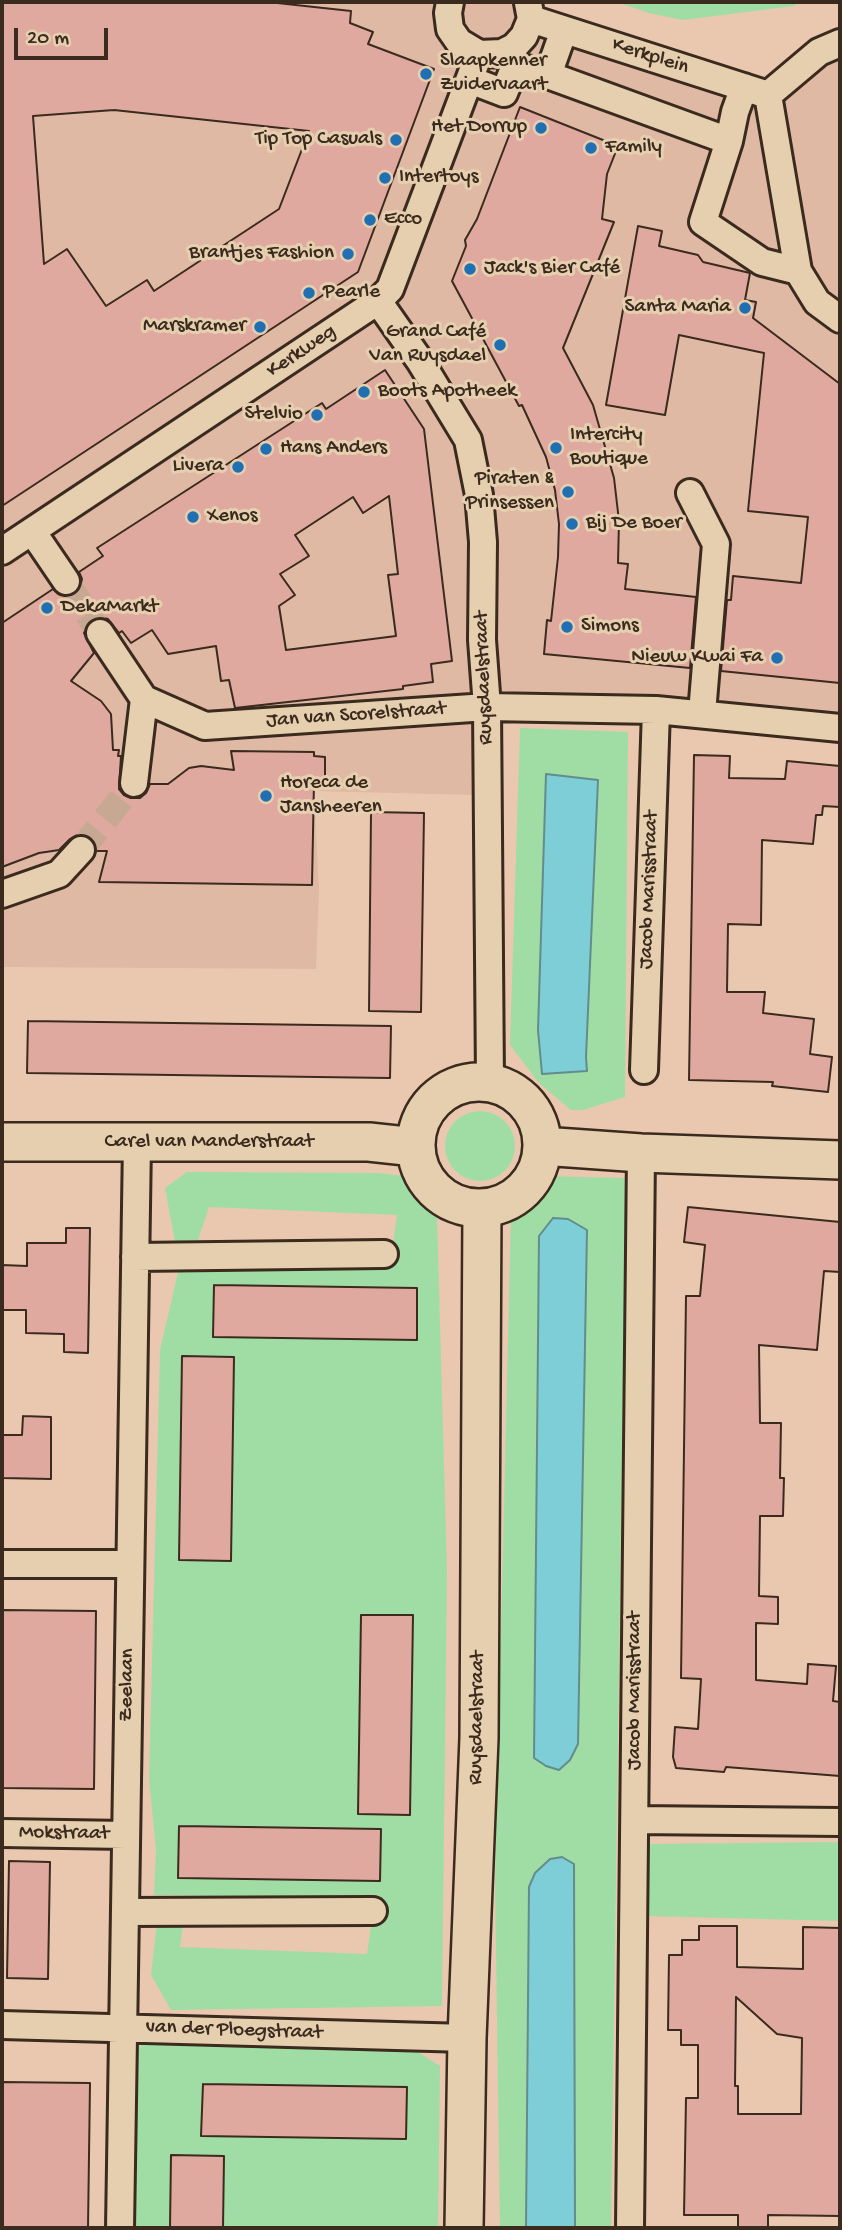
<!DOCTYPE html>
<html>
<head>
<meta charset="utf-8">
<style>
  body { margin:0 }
  #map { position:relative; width:842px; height:2230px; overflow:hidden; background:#eac8af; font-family:"Gochi Hand",sans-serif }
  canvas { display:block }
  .frame { position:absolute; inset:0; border:4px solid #3b2a1e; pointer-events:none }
  .scale { position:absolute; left:14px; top:28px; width:94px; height:32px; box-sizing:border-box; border:4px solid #3b2a1e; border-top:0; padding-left:9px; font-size:21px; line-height:24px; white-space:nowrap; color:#3b2a1e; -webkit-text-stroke:5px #e6cfaf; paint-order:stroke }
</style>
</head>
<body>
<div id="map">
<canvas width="842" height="2230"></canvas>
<div class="frame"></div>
<div class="scale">20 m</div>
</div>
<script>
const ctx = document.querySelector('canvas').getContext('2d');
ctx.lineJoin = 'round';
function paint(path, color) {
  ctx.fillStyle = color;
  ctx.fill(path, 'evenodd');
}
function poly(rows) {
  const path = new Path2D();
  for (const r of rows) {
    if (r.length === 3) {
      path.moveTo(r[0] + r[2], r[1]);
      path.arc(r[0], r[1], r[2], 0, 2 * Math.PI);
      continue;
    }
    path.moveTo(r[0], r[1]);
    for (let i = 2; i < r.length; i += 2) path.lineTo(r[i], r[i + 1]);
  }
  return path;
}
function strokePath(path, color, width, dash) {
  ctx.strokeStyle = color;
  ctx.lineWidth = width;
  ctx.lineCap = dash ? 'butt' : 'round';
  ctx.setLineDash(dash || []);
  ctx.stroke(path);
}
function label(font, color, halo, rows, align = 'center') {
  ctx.font = font + ' "Gochi Hand",sans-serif';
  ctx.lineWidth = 6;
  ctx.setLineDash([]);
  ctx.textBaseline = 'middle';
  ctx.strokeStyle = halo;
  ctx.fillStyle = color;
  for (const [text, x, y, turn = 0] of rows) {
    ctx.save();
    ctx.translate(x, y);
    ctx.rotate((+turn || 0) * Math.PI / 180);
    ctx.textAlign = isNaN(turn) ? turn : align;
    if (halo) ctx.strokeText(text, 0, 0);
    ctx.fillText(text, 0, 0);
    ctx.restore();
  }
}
const built = poly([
  [2,2,528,2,530,9,768,95,840,50,840,728,487,707,473,765,473,795,314,791,319,889,316,969,2,967]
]);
const green = poly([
  [617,2,800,2,794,6,683,20,649,13],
  [520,728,628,732,625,1097,583,1110,571,1110,539,1083,510,1045],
  [547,774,598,780,586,1057,587,1071,542,1074,538,1030],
  [480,1146,35],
  [187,1172,379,1173,404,1176,409,1192,433,1215,437,1216,447,1572,442,2006,171,2010,151,1975,157,1922,183,1923,180,1947,367,1954,371,1926,370,1899,154,1895,156,1850,149,1779,160,1350,179,1268,390,1265,397,1215,209,1207,198,1240,175,1242,165,1188],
  [544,1176,626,1178,611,2228,575,2228,575,1902,562,1857,550,1859,535,1873,529,1887,526,2228,500,2228,495,1881,511,1214,519,1210,542,1182],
  [587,1231,578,1744,570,1760],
  [840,1842,840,1921,646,1916,647,1844],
  [145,2043,405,2044,440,2066,438,2228,128,2228,130,2054]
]);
const water = poly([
  [546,774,598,780,586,1057,587,1071,542,1074,538,1030,546,774],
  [553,1218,568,1219,587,1230,578,1744,570,1760,559,1770,546,1766,534,1758,539,1236,553,1218],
  [562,1857,574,1864,575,2228,526,2228,529,1887,535,1873,550,1859,562,1857]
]);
const building = poly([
  [2,2,268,2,351,11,350,23,373,32,368,44,434,69,358,272,2,506,2,2],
  [114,110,309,131,279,209,154,291,147,280,106,306,67,249,44,264,33,116,114,110],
  [520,107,618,146,607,174,602,219,614,222,563,348,593,405,614,478,619,521,618,563,628,564,625,589,696,597,690,668,544,654,547,620,551,621,558,557,559,524,555,490,546,457,522,405,519,406,452,281,466,246,465,240,477,219,520,107],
  [638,226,662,231,659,246,698,255,703,262,750,273,745,300,756,302,753,318,840,384,840,683,721,671,727,600,731,600,733,576,801,583,808,517,748,511,764,353,679,335,665,415,606,405,638,226],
  [385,370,424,429,452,661,431,664,433,682,403,686,403,689,235,708,229,680,221,681,216,646,168,654,152,630,131,643,122,631,119,633,108,619,100,617,91,620,86,625,84,633,94,653,71,681,101,701,111,714,113,750,119,750,118,756,121,756,119,789,124,795,131,798,140,798,146,793,150,784,168,784,189,768,201,766,234,770,231,751,314,752,314,756,325,757,325,781,314,781,312,885,99,882,107,851,96,851,92,839,84,835,77,835,70,839,59,850,39,853,2,867,2,623,53,589,60,595,68,597,74,594,80,587,82,579,79,572,103,556,97,548,322,403,326,409,385,370],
  [389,496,398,574,388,575,396,636,286,650,279,606,295,595,280,574,309,556,295,535,353,497,363,513,389,496],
  [694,755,730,756,729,778,785,779,787,761,840,766,840,807,823,806,822,815,816,815,813,844,762,840,761,925,728,924,727,992,765,992,763,1013,814,1019,810,1054,832,1057,828,1092,772,1086,773,1082,689,1080,694,755],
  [371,812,424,813,421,1012,369,1011,371,812],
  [28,1021,391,1026,390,1078,27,1073,28,1021],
  [688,1207,840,1222,840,1272,824,1271,817,1350,759,1345,760,1423,781,1423,780,1478,784,1478,783,1516,760,1516,759,1596,778,1597,778,1624,756,1623,756,1680,807,1684,808,1664,836,1666,833,1701,840,1702,840,1776,726,1767,724,1772,676,1768,673,1757,675,1727,698,1729,701,1679,681,1678,686,1296,700,1296,705,1245,684,1242,688,1207],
  [66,1228,90,1228,88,1353,64,1352,64,1334,26,1333,26,1310,2,1310,2,1265,27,1266,27,1243,66,1243,66,1228],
  [214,1285,417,1288,417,1340,213,1337,214,1285],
  [182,1356,234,1357,231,1561,179,1560,182,1356],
  [23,1416,51,1417,51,1479,2,1478,2,1435,22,1435,23,1416],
  [2,1610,96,1611,94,1789,2,1788,2,1610],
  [361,1615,413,1615,410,1815,358,1814,361,1615],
  [179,1826,381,1829,380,1881,178,1878,179,1826],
  [9,1861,50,1862,48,1979,7,1978,9,1861],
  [699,1926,737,1926,737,1967,803,1969,803,1927,840,1928,840,2216,768,2215,768,2228,738,2228,738,2215,684,2215,686,2098,698,2098,698,2045,681,2045,681,2030,668,2030,669,1955,682,1955,682,1940,699,1940,699,1926],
  [736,1997,777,2034,802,2038,801,2114,738,2114,738,2086,735,2086,736,1997],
  [2,2082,90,2083,88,2228,2,2228,2,2082],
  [203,2084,407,2087,406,2139,201,2136,203,2084],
  [171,2155,224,2156,223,2228,170,2228,171,2155]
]);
const streetTunnel = poly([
  [66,581,100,633],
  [81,850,134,783]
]);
const street = poly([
  [450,2,448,13,450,29,459,42,479,54,502,53,514,47,524,36,531,19,528,3],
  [531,19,768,95],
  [548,75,729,141,703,222,762,262,798,271],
  [470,80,504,93,515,66,548,75,564,30],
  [768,95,798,271,817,302,840,319],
  [768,95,819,52,840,43],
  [729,141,735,112,744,87],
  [378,301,420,361,468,440,479,495,483,542,482,640,487,707,490,1082],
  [690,493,716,544,702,713],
  [32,531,66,581],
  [2,551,378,301,390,289,479,54],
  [100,633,144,699],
  [144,699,205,726,487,707,656,710,840,728],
  [134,783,144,699],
  [2,894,59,874,81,850],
  [644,1070,656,710],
  [135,1257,384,1254],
  [2,1564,130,1564],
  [635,1820,840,1822],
  [2,1833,126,1835],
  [125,1912,373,1911],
  [2,2025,467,2038],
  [120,2228,137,1143],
  [630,2228,641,1153]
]);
const secondary = poly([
  [479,1145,63],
  [2,1142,369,1142,415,1147],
  [542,1146,641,1153,840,1160],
  [464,2228,467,2038,479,1738,482,1208]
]);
const markers = [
  [426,74,7,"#1f6fb2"],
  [541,128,7,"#1f6fb2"],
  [396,140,7,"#1f6fb2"],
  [591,148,7,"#1f6fb2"],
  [385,178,7,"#1f6fb2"],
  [370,220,7,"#1f6fb2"],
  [348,254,7,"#1f6fb2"],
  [470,269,7,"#1f6fb2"],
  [309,293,7,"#1f6fb2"],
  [745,308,7,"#1f6fb2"],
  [260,327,7,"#1f6fb2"],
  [500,345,7,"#1f6fb2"],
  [364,392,7,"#1f6fb2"],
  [317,415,7,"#1f6fb2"],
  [556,448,7,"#1f6fb2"],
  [266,449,7,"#1f6fb2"],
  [238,467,7,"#1f6fb2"],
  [568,492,7,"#1f6fb2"],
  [193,517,7,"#1f6fb2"],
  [572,524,7,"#1f6fb2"],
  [47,608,7,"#1f6fb2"],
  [567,627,7,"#1f6fb2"],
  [777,658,7,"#1f6fb2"],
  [266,796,7,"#1f6fb2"]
];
const streetNames = [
  ["Kerkplein",650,57,18],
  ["Kerkweg",302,352,-34],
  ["Ruysdaelstraat",485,678,-92],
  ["Jan van Scorelstraat",356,716,-4],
  ["Jacob Marisstraat",650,890,-88],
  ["Carel van Manderstraat",209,1143],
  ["Zeelaan",128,1685,-89],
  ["Jacob Marisstraat",636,1691,-90],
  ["Ruysdaelstraat",478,1718,-89],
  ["Mokstraat",64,1834,1],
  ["van der Ploegstraat",234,2031,2]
];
const poiNames = [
  ["Slaapkenner",440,62],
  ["Zuidervaart",440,86],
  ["Het Dorrup",527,128,"right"],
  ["Tip Top Casuals",382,140,"right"],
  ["Family",605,148],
  ["Intertoys",399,178],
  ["Ecco",384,220],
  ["Brantjes Fashion",334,254,"right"],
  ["Jack's Bier Café",484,269],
  ["Pearle",323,293],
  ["Santa Maria",731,308,"right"],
  ["Marskramer",246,327,"right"],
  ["Grand Café",486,333,"right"],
  ["Van Ruysdael",486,357,"right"],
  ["Boots Apotheek",378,392],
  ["Stelvio",303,415,"right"],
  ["Intercity",570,436],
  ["Boutique",570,460],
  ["Hans Anders",280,449],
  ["Livera",224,467,"right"],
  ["Piraten &",554,480,"right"],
  ["Prinsessen",554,504,"right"],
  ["Xenos",207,517],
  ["Bij De Boer",586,524],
  ["DekaMarkt",61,608],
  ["Simons",581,627],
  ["Nieuw Kwai Fa",763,658,"right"],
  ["Horeca de",280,784],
  ["Jansheeren",280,808]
];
paint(built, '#e0b9a4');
paint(green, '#a0dda4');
paint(water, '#7dced6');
strokePath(water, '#638c8c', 2);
paint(building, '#e0a9a0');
strokePath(building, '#3b2a1e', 2);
strokePath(streetTunnel, '#c7a892', 26, [26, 13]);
strokePath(street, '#3b2a1e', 32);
strokePath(secondary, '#3b2a1e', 42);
strokePath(street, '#e6cfaf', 26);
strokePath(secondary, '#e6cfaf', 37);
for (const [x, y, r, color] of markers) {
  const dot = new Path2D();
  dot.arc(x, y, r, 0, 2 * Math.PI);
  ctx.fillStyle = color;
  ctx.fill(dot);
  strokePath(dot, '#e6cfaf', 2.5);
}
label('21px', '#3b2a1e', '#e6cfaf', streetNames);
label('21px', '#3b2a1e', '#e6cfaf', poiNames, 'left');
</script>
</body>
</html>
